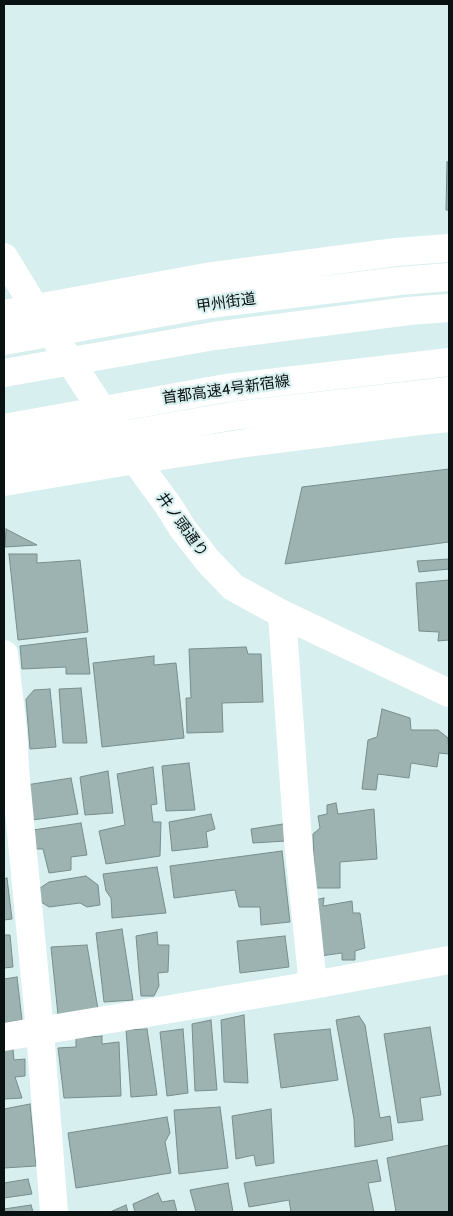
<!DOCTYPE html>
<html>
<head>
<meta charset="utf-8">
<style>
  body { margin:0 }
  #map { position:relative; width:453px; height:1216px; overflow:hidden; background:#d7efee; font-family:Cabin,sans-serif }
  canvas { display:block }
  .frame { position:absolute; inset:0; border:5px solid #091111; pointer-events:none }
</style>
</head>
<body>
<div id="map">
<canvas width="453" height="1216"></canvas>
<div class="frame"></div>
</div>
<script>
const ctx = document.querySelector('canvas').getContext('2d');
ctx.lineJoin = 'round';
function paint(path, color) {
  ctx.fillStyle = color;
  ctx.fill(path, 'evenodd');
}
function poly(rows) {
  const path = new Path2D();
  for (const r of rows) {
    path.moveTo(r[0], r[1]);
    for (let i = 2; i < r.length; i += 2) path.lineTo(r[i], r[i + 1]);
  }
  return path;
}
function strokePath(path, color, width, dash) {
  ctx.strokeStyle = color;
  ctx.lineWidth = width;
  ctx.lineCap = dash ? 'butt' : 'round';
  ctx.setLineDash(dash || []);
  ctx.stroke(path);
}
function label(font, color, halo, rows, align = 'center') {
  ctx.font = font + ' Cabin,"Noto Sans JP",sans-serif';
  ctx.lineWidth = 4.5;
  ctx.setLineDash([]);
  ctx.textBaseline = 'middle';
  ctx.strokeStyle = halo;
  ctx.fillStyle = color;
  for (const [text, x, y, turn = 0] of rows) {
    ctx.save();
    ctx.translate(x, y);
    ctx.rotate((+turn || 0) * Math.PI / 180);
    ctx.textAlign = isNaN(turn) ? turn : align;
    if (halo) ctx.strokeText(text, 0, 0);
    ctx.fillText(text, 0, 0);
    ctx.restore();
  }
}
const building = poly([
  [447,162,449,162,449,210,446,210,447,162],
  [449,469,449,542,285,564,302,487,449,469],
  [6,529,37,545,5,547,6,529],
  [9,554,37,554,37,563,80,560,88,632,18,640,9,554],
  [449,559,449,569,419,572,417,561,449,559],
  [449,580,449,640,438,641,439,632,419,631,416,583,449,580],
  [86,638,90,674,66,674,66,667,22,669,20,646,86,638],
  [246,647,248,654,261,654,263,702,222,703,223,732,187,733,186,698,191,698,189,649,246,647],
  [154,656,154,665,176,663,184,738,102,747,93,663,154,656],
  [81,688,87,743,63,743,59,689,81,688],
  [50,689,56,747,30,749,26,699,34,690,50,689],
  [382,709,410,718,411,730,438,730,448,738,449,754,439,753,437,767,411,763,409,778,378,774,376,790,362,789,368,740,377,737,382,709],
  [189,763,195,810,166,811,162,766,189,763],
  [153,767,157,804,151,805,153,822,161,822,160,856,106,864,99,831,125,825,117,774,153,767],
  [108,771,113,813,85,815,80,777,108,771],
  [71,778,78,814,32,820,26,785,71,778],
  [336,803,338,814,374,809,377,859,340,862,340,888,315,888,313,834,320,828,318,816,327,814,327,805,336,803],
  [211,814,215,829,206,832,208,847,172,851,169,822,211,814],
  [81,823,87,855,71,857,71,870,49,873,43,849,36,849,33,830,81,823],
  [283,824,286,841,253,843,251,829,283,824],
  [282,851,290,922,261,925,260,907,239,907,235,890,174,898,170,866,282,851],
  [157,867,166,913,112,918,111,898,106,891,103,874,157,867],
  [86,876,98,885,100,905,87,907,80,903,49,907,41,902,40,888,49,882,86,876],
  [7,878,12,919,4,920,4,879,7,878],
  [324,898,323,906,352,901,353,913,360,913,365,948,355,951,355,960,342,960,342,953,320,956,315,900,324,898],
  [122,929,133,1000,104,1002,96,933,122,929],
  [157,932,158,945,169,945,168,972,158,973,159,986,154,996,141,996,136,936,157,932],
  [4,935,10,935,13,967,4,968,4,935],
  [285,936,289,967,240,973,237,941,285,936],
  [87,945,98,1009,58,1015,51,947,87,945],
  [17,977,22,1020,4,1023,4,979,17,977],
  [244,1015,248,1083,224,1082,221,1020,244,1015],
  [359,1016,365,1025,380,1118,390,1116,393,1140,355,1147,354,1119,336,1020,359,1016],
  [211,1020,217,1090,195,1091,192,1024,211,1020],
  [430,1027,441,1095,420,1098,423,1120,398,1123,384,1034,430,1027],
  [147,1029,157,1095,131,1097,126,1030,147,1029],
  [183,1029,188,1093,167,1096,160,1032,183,1029],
  [330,1029,338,1080,281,1088,274,1034,330,1029],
  [102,1036,102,1044,119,1042,121,1096,64,1098,58,1048,76,1047,76,1038,102,1036],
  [13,1049,14,1060,25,1059,25,1076,15,1077,22,1098,4,1099,4,1050,13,1049],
  [30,1104,36,1166,4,1168,4,1109,30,1104],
  [220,1107,228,1168,179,1174,174,1110,220,1107],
  [271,1109,274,1163,256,1166,254,1155,236,1159,232,1116,271,1109],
  [167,1117,170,1133,165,1142,171,1173,76,1188,68,1133,167,1117],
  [449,1145,449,1212,396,1212,387,1158,449,1145],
  [377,1160,381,1181,368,1183,374,1212,291,1212,289,1200,249,1207,244,1183,377,1160],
  [28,1179,32,1194,4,1198,4,1183,28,1179],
  [228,1183,233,1212,196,1212,190,1190,228,1183],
  [158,1193,162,1202,174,1200,177,1212,135,1212,133,1204,158,1193],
  [31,1205,33,1212,4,1212,4,1209,31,1205],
  [126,1205,128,1212,110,1212,126,1205]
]);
const minor = poly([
  [282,614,298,841,313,985],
  [4,654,13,730,15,769,40,1031,54,1212],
  [4,1037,313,985,449,960]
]);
const major = poly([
  [4,257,35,308,135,460,168,505,183,529,208,561,233,587,282,614,449,693]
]);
const highway = poly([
  [4,314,206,277,396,252,449,248],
  [4,341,210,304,399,281,449,277],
  [4,373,214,336,409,311,449,308],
  [4,428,226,388,449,362],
  [4,456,232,416,449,391],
  [4,482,135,460,246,443,419,421,449,418]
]);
const streetNames = [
  ["甲州街道",226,303,-8],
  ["首都高速4号新宿線",226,390,-8],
  ["井ノ頭通り",182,525,54]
];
paint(building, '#9db3b2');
strokePath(building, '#778d8c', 1);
strokePath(minor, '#fff', 28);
strokePath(major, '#fff', 28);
strokePath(highway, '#fff', 28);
label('15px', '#091111', '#d7efee', streetNames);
</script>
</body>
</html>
